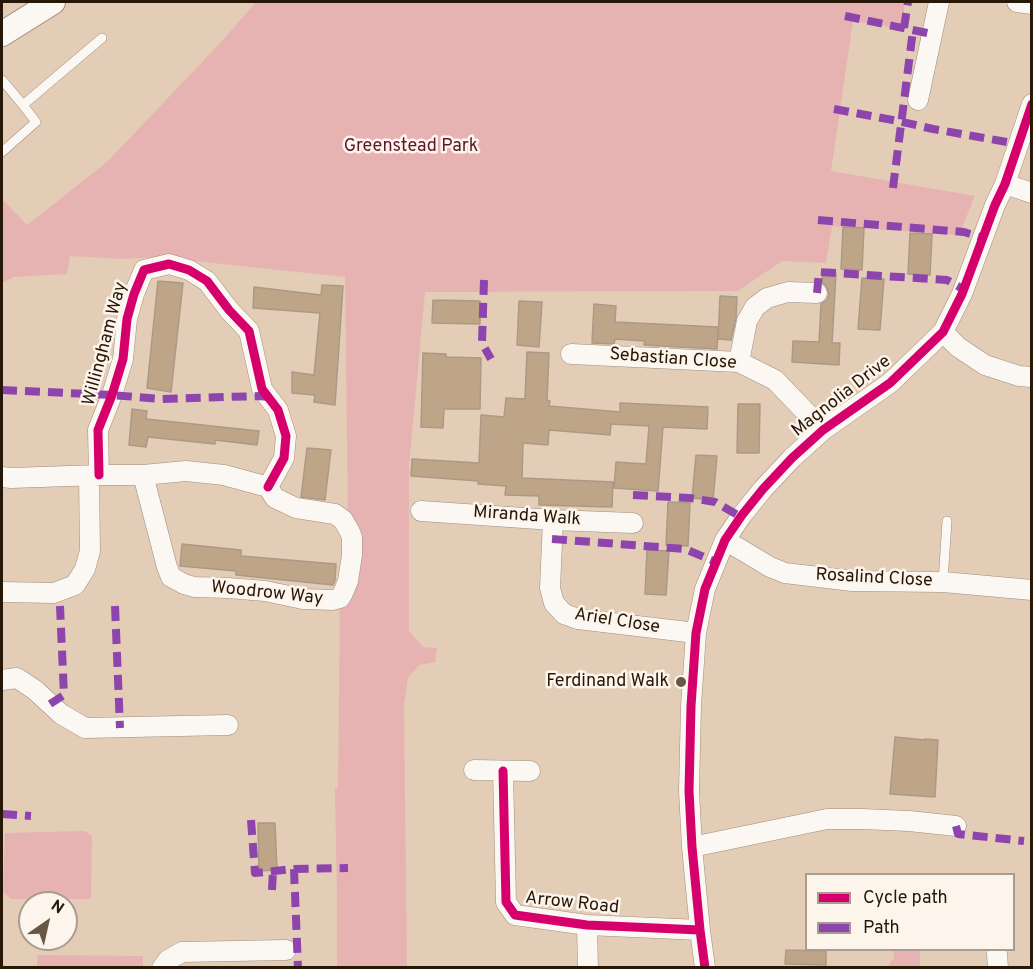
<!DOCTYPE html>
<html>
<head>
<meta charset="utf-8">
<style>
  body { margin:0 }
  #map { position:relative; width:1033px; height:969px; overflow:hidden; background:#e4cdb6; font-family:Overpass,sans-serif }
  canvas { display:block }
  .frame { position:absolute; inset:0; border:3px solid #261707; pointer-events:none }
  .legend { position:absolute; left:805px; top:873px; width:210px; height:78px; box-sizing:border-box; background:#fdf4ec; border:2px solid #a79c90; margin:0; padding:8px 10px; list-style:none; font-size:18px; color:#261707 }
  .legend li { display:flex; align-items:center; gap:12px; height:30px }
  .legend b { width:30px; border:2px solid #a79c90 }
  .north { position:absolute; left:18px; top:891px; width:60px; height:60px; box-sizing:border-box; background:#fdf4ec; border:2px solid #a79c90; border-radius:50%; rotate:34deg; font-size:16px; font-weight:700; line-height:24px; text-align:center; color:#261707 }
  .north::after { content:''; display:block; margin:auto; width:21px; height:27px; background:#685744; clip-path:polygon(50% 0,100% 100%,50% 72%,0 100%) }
</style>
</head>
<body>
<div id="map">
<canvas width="1033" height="969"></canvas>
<div class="frame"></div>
<ul class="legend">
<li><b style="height:8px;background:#d6006c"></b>Cycle path</li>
<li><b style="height:8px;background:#8e44ad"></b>Path</li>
</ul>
<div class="north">N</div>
</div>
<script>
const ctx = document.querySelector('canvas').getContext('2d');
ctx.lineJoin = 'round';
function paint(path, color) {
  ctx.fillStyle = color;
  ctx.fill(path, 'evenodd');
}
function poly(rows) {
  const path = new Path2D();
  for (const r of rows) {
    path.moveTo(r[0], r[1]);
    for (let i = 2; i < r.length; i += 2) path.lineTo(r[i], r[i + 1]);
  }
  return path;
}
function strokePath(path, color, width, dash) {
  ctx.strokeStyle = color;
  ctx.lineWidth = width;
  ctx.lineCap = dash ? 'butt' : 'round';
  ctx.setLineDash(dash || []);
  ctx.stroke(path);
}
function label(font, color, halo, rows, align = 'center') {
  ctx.font = font + ' Overpass,sans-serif';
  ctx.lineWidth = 5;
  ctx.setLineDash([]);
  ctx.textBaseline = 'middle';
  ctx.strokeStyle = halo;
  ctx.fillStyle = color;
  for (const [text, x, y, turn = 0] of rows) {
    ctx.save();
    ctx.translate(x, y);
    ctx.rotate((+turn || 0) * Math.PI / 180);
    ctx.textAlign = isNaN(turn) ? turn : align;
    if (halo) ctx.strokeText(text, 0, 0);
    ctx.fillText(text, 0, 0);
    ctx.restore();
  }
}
const green = poly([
  [256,2,905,2,902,29,853,21,831,171,975,196,959,235,832,226,826,263,782,261,738,291,425,292,409,466,409,631,423,647,437,648,435,662,419,665,408,678,404,705,407,968,337,967,337,897,335,788,338,788,340,600,348,527,345,277,156,257,124,259,70,256,67,274,14,277,2,283,2,199,27,225,107,162,222,41],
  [85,831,92,836,91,899,11,899,3,892,5,833],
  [894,950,920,950,920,967,888,967,891,961,894,958],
  [37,955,143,956,143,967,37,967]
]);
const building = poly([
  [843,227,864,228,862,270,841,269,843,227],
  [910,233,932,234,930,275,908,274,910,233],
  [823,272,836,273,832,343,840,343,839,365,792,362,793,341,819,342,821,304,827,300,829,294,827,287,822,282,823,272],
  [862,278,884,279,880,330,858,329,862,278],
  [158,281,183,283,171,392,147,388,158,281],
  [322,285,343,286,335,405,314,402,315,395,292,393,292,372,314,375,320,313,253,308,254,287,321,295,322,285],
  [720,296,737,297,736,318,731,340,718,339,720,296],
  [433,300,480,301,480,324,432,323,433,300],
  [519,301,542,302,539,347,517,345,519,301],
  [594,304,616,306,615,322,718,327,717,349,644,345,645,341,615,339,614,344,592,343,594,304],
  [527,352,549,353,547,400,550,401,549,406,620,412,620,403,708,407,707,429,663,427,658,491,614,488,616,462,646,464,649,426,611,424,610,435,549,430,548,445,523,443,522,478,613,482,612,507,539,505,539,496,505,495,506,486,478,484,478,481,411,476,412,459,479,463,481,415,504,417,506,398,525,399,527,352],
  [423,353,446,354,446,357,481,358,480,409,444,409,443,428,421,427,423,353],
  [738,404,760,404,759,453,737,453,738,404],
  [132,409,147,411,146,419,259,431,257,445,215,440,215,444,148,437,146,447,129,445,132,409],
  [307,448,331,450,325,500,301,497,307,448],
  [696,455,717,456,713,500,692,498,696,455],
  [668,502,690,503,688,546,666,545,668,502],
  [182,544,241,550,241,556,336,564,335,580,333,585,236,575,236,571,180,566,182,544],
  [647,550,669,551,666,595,645,594,647,550],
  [895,737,925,740,925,739,938,740,935,797,890,794,895,737],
  [258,823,275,823,277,870,259,871,258,823],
  [786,950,826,951,826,965,785,964,786,950]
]);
const service = poly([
  [2,80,23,105,102,38],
  [2,152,36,122,23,105],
  [943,582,947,521]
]);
const minor = poly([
  [1017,2,1032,4],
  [918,100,939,2],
  [1005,184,1032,193],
  [943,332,958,347,985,365,1019,376,1032,377],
  [571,354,739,362,775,380,823,430],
  [739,362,747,321,755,307,767,298,788,292,817,293],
  [99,475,98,430,112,395,123,359,127,319,134,294,144,270,169,264,189,270,207,281,229,310,249,331,262,389,278,410,286,436,284,458,268,487],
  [143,475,167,567,171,577,184,584,194,587,228,588,265,591,303,599,333,600,340,598,343,593,348,581,352,555,352,538,350,532,343,520,335,514,296,508,275,498,268,487],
  [2,477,11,478,99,475,143,475,186,471,224,475,268,487],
  [421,511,553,520,633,523],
  [553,520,550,588,554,603,564,614,578,619,696,633],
  [725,540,770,567,785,573,852,581,943,582,1032,590],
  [2,592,54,593,75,585,85,569,90,551,89,476],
  [2,680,17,678,35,690,61,714,85,728,228,725],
  [474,770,530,771],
  [503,771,506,902,515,915,587,925,700,930],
  [692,847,827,819,862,819,909,821,956,826],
  [587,925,588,968],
  [997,954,998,968],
  [162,968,168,960,182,952,286,950],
  [705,968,700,930,692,847,689,791,691,706,696,633,705,589,725,540,742,515,763,489,792,458,823,430,890,383,943,332,962,294,995,205,1005,184,1032,104]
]);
const tertiary = poly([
  [2,34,53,2]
]);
const quiet = poly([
  [845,16,932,34],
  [904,28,908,2],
  [834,109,898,121,933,129,1018,144],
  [893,188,913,30],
  [818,220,964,232,983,238],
  [484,280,482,343,491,359],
  [817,293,819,272,947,280,963,289],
  [2,390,112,395,161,399,260,396,268,397],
  [633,495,690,498,715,502,741,517],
  [552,539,685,549,716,562],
  [115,606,120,728],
  [50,704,64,695,60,606],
  [2,814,31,816],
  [251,820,255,873,294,869,348,868],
  [956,826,958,834,1024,841],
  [294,869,298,968],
  [272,890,273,871]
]);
const cycleway = poly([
  [99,475,98,430,112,395,123,359,127,319,134,294,144,270,169,264,189,270,207,281,229,310,249,331,262,389,278,410,286,436,284,458,268,487],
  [503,771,506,902,515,915,587,925,700,930],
  [705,968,700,930,692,847,689,791,691,706,696,633,705,589,725,540,742,515,763,489,792,458,823,430,890,383,943,332,962,294,995,205,1005,184,1032,104]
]);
const markers = [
  [681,682,6,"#685744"]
];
const parkNames = [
  ["Greenstead Park",411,147]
];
const streetNames = [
  ["Willingham Way",106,344,-75],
  ["Sebastian Close",673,360,4],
  ["Magnolia Drive",842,397,-38],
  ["Miranda Walk",527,517,4],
  ["Rosalind Close",874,579,3],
  ["Woodrow Way",267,594,6],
  ["Ariel Close",617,622,9],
  ["Arrow Road",572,904,6]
];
const poiNames = [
  ["Ferdinand Walk",669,682]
];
paint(green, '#e6b3b2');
paint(building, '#bfa588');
strokePath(building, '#ab9988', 1.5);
strokePath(service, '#9e8d7b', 10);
strokePath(minor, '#9e8d7b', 21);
strokePath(tertiary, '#9e8d7b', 26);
strokePath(service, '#fbf8f4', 9);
strokePath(minor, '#fbf8f4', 20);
strokePath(tertiary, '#fbf8f4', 24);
strokePath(quiet, '#8e44ad', 8, [15, 8]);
strokePath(cycleway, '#d6006c', 9);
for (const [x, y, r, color] of markers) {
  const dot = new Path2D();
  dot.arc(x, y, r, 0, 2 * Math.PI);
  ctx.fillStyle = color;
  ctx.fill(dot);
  strokePath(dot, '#fdf4ec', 2);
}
label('18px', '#5d162e', '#fdf4ec', parkNames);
label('18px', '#261707', '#fdf4ec', streetNames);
label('18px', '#261707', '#fdf4ec', poiNames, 'right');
</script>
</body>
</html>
